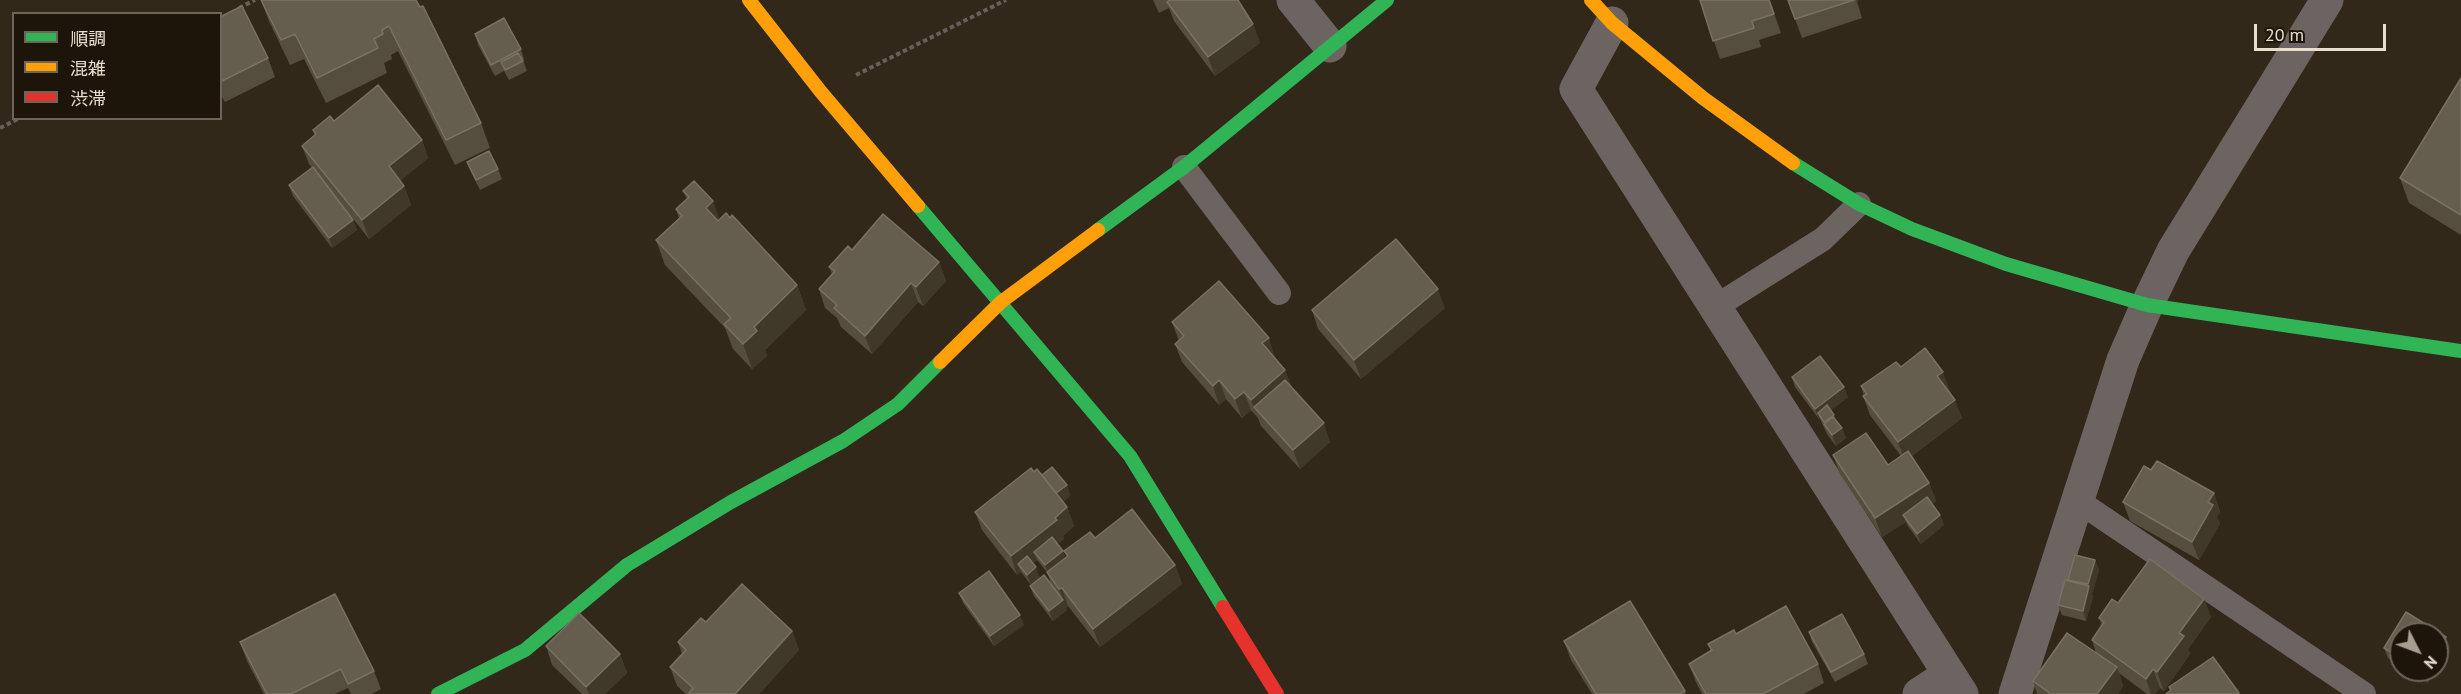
<!DOCTYPE html>
<html>
<head>
<meta charset="utf-8">
<style>
  body { margin:0 }
  #map { position:relative; width:2461px; height:694px; overflow:hidden; background:#312819; font-family:"PT Sans","Noto Sans JP",sans-serif }
  canvas { display:block }
  .legend { position:absolute; left:12px; top:12px; width:210px; height:108px; box-sizing:border-box; background:#1d150a; border:2px solid #6e6558; margin:0; padding:8px 10px; list-style:none; font-size:18px; color:#e8dece }
  .legend li { display:flex; align-items:center; gap:12px; height:30px }
  .legend b { width:30px; border:2px solid #6e6558 }
  .north { position:absolute; left:2389px; top:622px; width:60px; height:60px; box-sizing:border-box; background:#1d150a; border:2px solid #6e6558; border-radius:50%; rotate:132deg; font-size:16px; font-weight:700; line-height:24px; text-align:center; color:#e8dece }
  .north::after { content:''; display:block; margin:auto; width:21px; height:27px; background:#a89e8f; clip-path:polygon(50% 0,100% 100%,50% 72%,0 100%) }
  .scale { position:absolute; left:2254px; top:24px; width:132px; height:27px; box-sizing:border-box; border:3px solid #e8dece; border-top:0; padding-left:8px; font-size:18px; line-height:21px; white-space:nowrap; color:#e8dece; -webkit-text-stroke:4px #1d150a; paint-order:stroke }
</style>
</head>
<body>
<div id="map">
<canvas width="2461" height="694"></canvas>
<ul class="legend">
<li><b style="height:8px;background:#30b455"></b>順調</li>
<li><b style="height:8px;background:#ff9f0a"></b>混雑</li>
<li><b style="height:8px;background:#e5322d"></b>渋滞</li>
</ul>
<div class="north">N</div>
<div class="scale">20 m</div>
</div>
<script>
const ctx = document.querySelector('canvas').getContext('2d');
ctx.lineJoin = 'round';
function poly(rows) {
  const path = new Path2D();
  for (const r of rows) {
    path.moveTo(r[0], r[1]);
    for (let i = 2; i < r.length; i += 2) path.lineTo(r[i], r[i + 1]);
  }
  return path;
}
function strokePath(path, color, width, dash) {
  ctx.strokeStyle = color;
  ctx.lineWidth = width;
  ctx.lineCap = dash ? 'butt' : 'round';
  ctx.setLineDash(dash || []);
  ctx.stroke(path);
}
function paint(path, color) {
  ctx.fillStyle = color;
  ctx.fill(path, 'evenodd');
}
const path = poly([
  [239,8,255,0],
  [856,75,1006,0],
  [0,128,20,118]
]);
const lane = poly([
  [1184,167,1279,293],
  [1715,307,1823,239,1859,204],
  [2078,501,2364,694]
]);
const street = poly([
  [1293,0,1330,46],
  [1612,23,1576,89,1962,694],
  [1919,694,1948,675],
  [2015,694,2123,360,2147,305,2173,251,2327,0]
]);
const fast = poly([
  [1793,163,1859,204,1912,229,2006,264,2147,305,2461,351],
  [918,206,1130,456,1223,607],
  [1098,230,1184,167,1387,0],
  [438,694,525,650,627,565,731,502,843,441,898,404,940,362]
]);
const slow = poly([
  [749,0,821,92,918,206],
  [1591,0,1612,23,1703,98,1793,163],
  [940,362,1001,302,1098,230]
]);
const jam = poly([
  [1223,607,1277,694]
]);
const wall = poly([
  [261,0,416,0,481,123,490,148,455,165,398,51,391,55,392,59,384,63,387,73,326,103,304,59,290,65,268,19],
  [1153,0,1238,0,1253,24,1260,43,1215,76,1174,21,1169,8,1159,13],
  [1700,0,1770,0,1781,33,1759,40,1761,47,1720,59],
  [1788,0,1859,0,1857,1,1862,18,1802,38],
  [220,17,268,58,275,77,225,102,220,94],
  [475,34,521,49,524,59,523,60,527,71,509,80,504,71,495,76,478,45],
  [2461,78,2461,235,2409,203,2400,178],
  [313,130,422,140,428,158,400,181,404,186,411,205,369,239,351,216,357,230,332,248,293,196,289,185,312,168,309,164,302,146,315,136],
  [467,162,498,169,502,179,480,190,471,172],
  [683,191,719,219,797,285,806,310,765,350,767,356,752,369,733,349,725,328,665,265,656,240,679,218,676,209,687,199],
  [852,250,939,262,946,281,923,306,918,302,872,354,841,327,837,318,825,308,819,289,832,274,829,267],
  [1445,308,1361,379,1318,329,1312,310],
  [1172,322,1275,357,1274,358,1285,370,1292,388,1330,442,1300,469,1261,426,1258,418,1251,410,1242,418,1226,399,1219,405,1182,362,1175,344,1179,341],
  [1792,377,1848,397,1831,410,1837,421,1842,428,1846,438,1836,446,1827,434,1820,419,1819,419,1795,387],
  [1861,386,1950,391,1962,418,1912,456,1929,483,1936,501,1932,504,1940,515,1944,525,1921,544,1907,525,1906,522,1882,537,1840,474,1833,455,1888,465,1901,456,1870,415,1863,396,1864,396],
  [2151,470,2214,493,2220,512,2217,517,2220,524,2199,560,2130,521,2123,502],
  [1034,472,1067,485,1070,495,1063,502,1067,507,1074,526,1063,536,1064,539,1057,544,1066,558,1067,557,1064,551,1095,538,1175,565,1182,584,1100,647,1068,606,1066,608,1067,610,1053,621,1034,596,1030,586,1051,584,1047,572,1037,560,1033,563,1040,578,1031,585,1021,572,1017,575,982,530,975,512],
  [2095,560,2099,570,2092,594,2093,597,2086,621,2062,615,2058,605,2069,581,2068,580],
  [959,593,1024,625,994,646,963,603],
  [2204,599,2211,617,2188,649,2190,654,2164,691,2160,688,2155,694,2147,694,2119,673,2123,686,2118,694,2037,694,2033,681,2096,653,2092,640,2102,626,2099,618,2118,603],
  [2406,612,2446,637,2450,647,2437,668,2437,634,2401,634,2401,666,2388,658,2384,648],
  [706,622,792,631,799,650,759,694,686,694,677,686,670,667,682,654,678,642],
  [1809,632,1864,654,1868,664,1835,682,1812,642],
  [1736,634,1818,664,1824,683,1804,694,1702,694,1696,682,1689,664,1711,651,1708,644],
  [1564,641,1685,691,1686,694,1592,694,1571,660],
  [240,642,374,671,381,689,372,694,351,694,348,688,335,694,264,694,247,661],
  [546,646,620,654,627,673,605,694,582,694,552,665],
  [2407,670,2436,670,2428,683]
]);
const shadedWall = poly([
  [1769,0,1770,0,1781,33,1774,14],
  [1856,0,1857,0,1862,18],
  [1253,24,1260,43,1215,76,1208,57],
  [422,140,428,158,395,185,389,166],
  [404,186,411,205,369,239,362,220],
  [713,201,722,226,706,208],
  [353,220,357,230,332,248,329,238],
  [939,262,946,281,923,306,916,287],
  [911,283,918,302,872,354,865,336],
  [797,285,806,310,765,350,767,356,752,369,743,344,754,327],
  [1438,289,1445,308,1361,379,1354,360],
  [1269,338,1275,357,1269,362,1262,343],
  [1285,370,1292,389,1254,407,1258,419,1251,400],
  [1943,372,1950,391,1944,395,1937,376],
  [1219,380,1226,399,1219,405,1213,386],
  [1844,387,1848,397,1821,418,1818,413,1820,419,1819,419,1815,409],
  [1244,392,1251,410,1242,418,1235,399],
  [1955,400,1962,418,1905,461,1898,442],
  [1324,423,1330,442,1300,469,1293,450],
  [1842,428,1846,438,1836,446,1832,435],
  [1929,483,1936,501,1907,520,1903,515,1906,522,1882,537,1875,518],
  [1067,485,1070,495,1060,504,1056,494],
  [2214,493,2220,512,2217,517,2220,524,2199,560,2192,542,2208,502],
  [1067,507,1074,526,1063,536,1064,539,1039,558,1034,552,1037,560,1023,570,1018,564,1021,572,1017,575,1011,556],
  [1940,515,1944,525,1921,544,1917,534],
  [1063,551,1067,562,1049,575,1045,565],
  [2095,560,2099,570,2092,594,2093,597,2086,621,2083,611,2089,587,2088,584],
  [1175,565,1182,584,1100,647,1093,629],
  [1036,567,1040,578,1031,585,1027,575],
  [1062,588,1068,606,1066,608,1059,589],
  [2204,599,2211,617,2188,649,2190,654,2164,691,2157,672,2179,633],
  [1063,600,1067,610,1053,621,1049,611],
  [1020,615,1024,625,994,646,990,636],
  [792,631,799,650,759,694,735,694],
  [2446,637,2450,647,2437,668,2437,652],
  [620,654,627,673,605,694,589,694,586,687],
  [2117,667,2123,686,2118,694,2097,694],
  [2153,669,2160,688,2155,694,2151,694,2146,679],
  [2426,670,2436,670,2428,683,2424,673]
]);
const building = poly([
  [261,0,416,0,420,7,423,6,481,123,446,140,389,26,382,30,383,34,374,39,378,48,317,78,295,34,281,40,261,0],
  [1170,0,1238,0,1253,24,1208,57,1167,2,1170,0],
  [1700,0,1769,0,1774,14,1752,21,1754,28,1713,41,1700,0],
  [1788,0,1854,0,1795,19,1788,0],
  [242,6,268,58,220,82,220,17,242,6],
  [504,18,521,49,491,65,475,34,504,18],
  [518,53,523,61,505,70,501,62,518,53],
  [2461,78,2461,215,2400,178,2461,78],
  [378,85,422,140,389,166,404,186,362,220,302,146,316,134,313,130,330,116,334,121,378,85],
  [489,151,498,169,476,180,467,162,489,151],
  [313,167,353,220,329,238,289,185,313,167],
  [694,181,713,201,706,208,718,221,726,213,730,218,732,215,797,285,754,327,757,331,743,344,724,324,731,318,656,240,682,216,676,209,689,197,683,191,694,181],
  [883,214,939,262,916,287,911,283,865,336,834,308,837,305,819,289,835,271,829,267,848,246,852,250,883,214],
  [1396,239,1438,289,1354,360,1312,310,1396,239],
  [1219,281,1269,338,1262,343,1285,370,1251,400,1244,392,1235,399,1219,380,1213,386,1175,344,1184,336,1172,322,1219,281],
  [1925,348,1943,372,1937,376,1955,400,1898,442,1863,396,1867,394,1861,386,1896,362,1901,367,1925,348],
  [1820,356,1844,387,1815,409,1792,377,1820,356],
  [1285,380,1324,423,1293,450,1254,407,1285,380],
  [1827,405,1834,415,1824,422,1818,413,1827,405],
  [1833,417,1842,428,1832,435,1824,424,1833,417],
  [1866,433,1888,465,1908,451,1929,483,1875,518,1833,455,1866,433],
  [2157,461,2214,493,2208,502,2213,505,2192,542,2123,502,2144,466,2151,470,2157,461],
  [1052,467,1067,485,1056,493,1042,475,1052,467],
  [1031,468,1034,472,1037,469,1067,507,1055,518,1057,520,1011,556,975,512,1031,468],
  [1927,497,1940,515,1917,534,1903,515,1927,497],
  [1132,509,1175,565,1093,629,1062,588,1059,589,1047,572,1068,556,1064,551,1090,532,1095,538,1132,509],
  [1052,537,1063,551,1045,565,1034,552,1052,537],
  [2075,555,2095,560,2088,584,2068,580,2075,555],
  [1027,556,1036,567,1027,575,1018,564,1027,556],
  [2150,559,2204,599,2179,633,2184,636,2157,672,2153,669,2146,679,2092,640,2104,622,2099,618,2112,599,2118,603,2150,559],
  [989,571,1020,615,990,636,959,593,989,571],
  [1044,575,1063,600,1049,611,1030,586,1044,575],
  [2065,580,2089,586,2083,611,2058,605,2065,580],
  [742,584,792,631,735,694,690,694,689,693,693,688,670,667,686,650,678,642,701,618,706,622,742,584],
  [335,594,374,671,348,684,341,669,291,694,267,694,240,642,335,594],
  [1630,601,1685,691,1680,694,1596,694,1564,641,1630,601],
  [1786,606,1818,664,1763,694,1706,694,1689,664,1712,650,1708,644,1734,630,1736,634,1786,606],
  [2406,612,2446,637,2437,652,2437,634,2401,634,2401,658,2384,648,2406,612],
  [579,613,620,654,586,687,546,646,579,613],
  [1842,614,1864,654,1831,672,1809,632,1842,614],
  [2067,633,2117,667,2097,694,2051,694,2033,681,2067,633],
  [2213,657,2239,693,2237,694,2166,694,2171,690,2169,687,2213,657]
]);
strokePath(path, '#68605a', 4, [4.5, 3]);
strokePath(lane, '#6c6460', 24);
strokePath(street, '#6c6460', 33);
strokePath(fast, '#30b455', 14);
strokePath(slow, '#ff9f0a', 14);
strokePath(jam, '#e5322d', 14);
paint(wall, '#554d3d');
paint(shadedWall, '#403828');
paint(building, '#655d4d');
strokePath(building, '#797161', 1.5);
</script>
</body>
</html>
